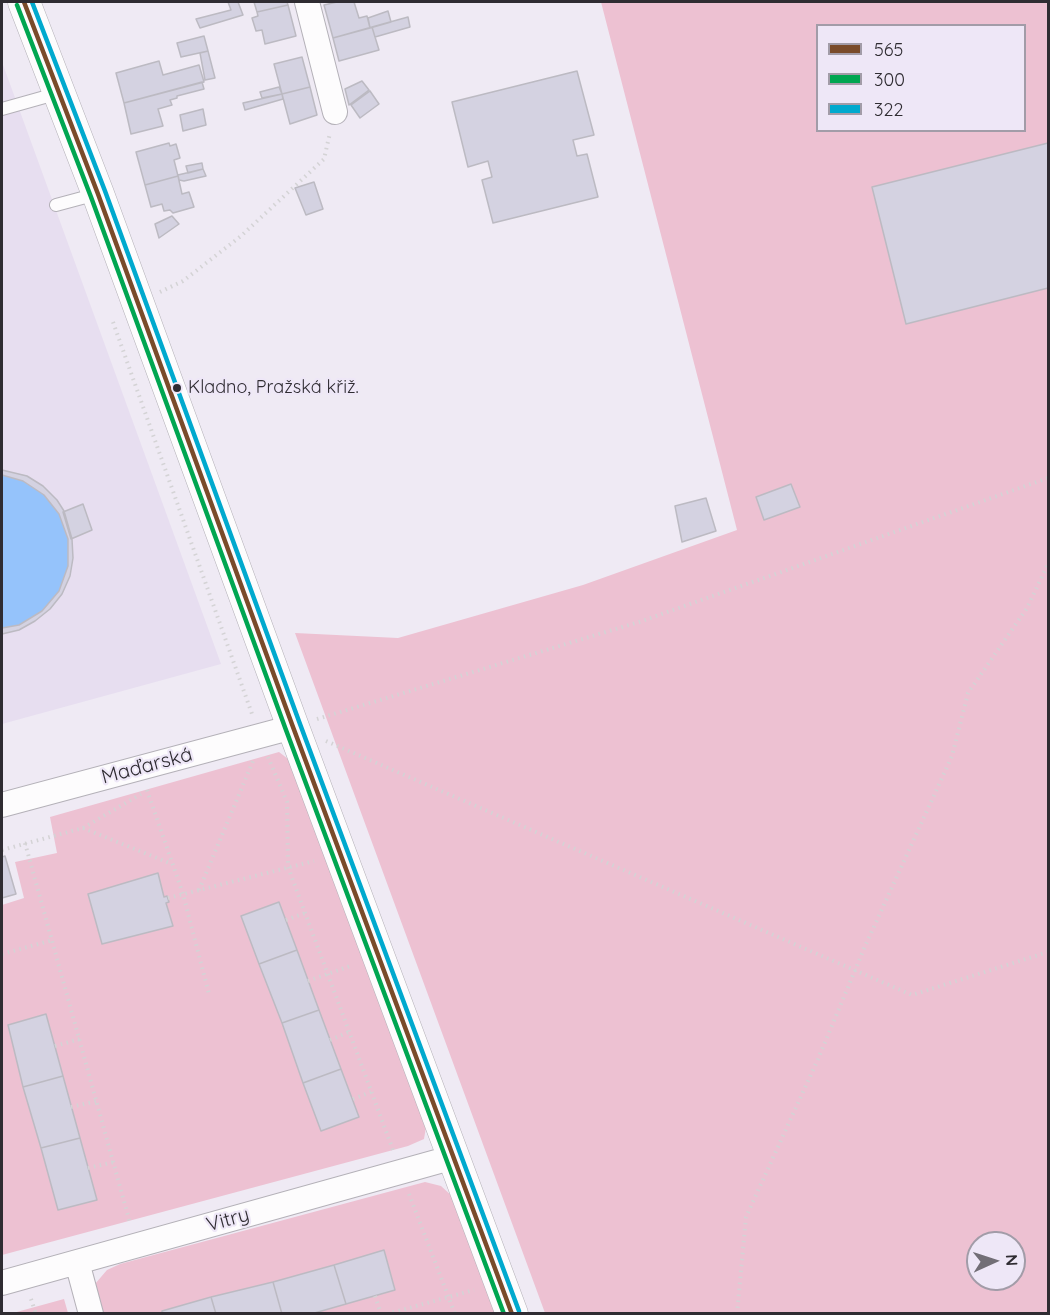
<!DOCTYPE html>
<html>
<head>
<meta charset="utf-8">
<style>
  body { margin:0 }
  #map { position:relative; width:1050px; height:1315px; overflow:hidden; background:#efeaf4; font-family:Quicksand,sans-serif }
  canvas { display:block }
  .frame { position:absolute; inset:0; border:3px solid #2f2c32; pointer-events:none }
  .legend { position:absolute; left:816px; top:24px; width:210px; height:108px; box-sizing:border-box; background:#eee7f7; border:2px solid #a29ca8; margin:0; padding:8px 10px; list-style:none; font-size:18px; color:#2f2c32 }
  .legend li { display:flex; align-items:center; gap:12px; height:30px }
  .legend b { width:30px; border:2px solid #a29ca8 }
  .north { position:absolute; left:966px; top:1231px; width:60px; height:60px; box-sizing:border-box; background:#eee7f7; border:2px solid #a29ca8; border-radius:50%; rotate:87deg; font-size:16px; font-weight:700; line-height:24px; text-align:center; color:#2f2c32 }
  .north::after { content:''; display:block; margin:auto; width:21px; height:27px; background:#726e76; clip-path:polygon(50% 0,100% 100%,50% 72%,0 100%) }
</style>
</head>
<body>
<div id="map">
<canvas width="1050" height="1315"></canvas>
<div class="frame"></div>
<ul class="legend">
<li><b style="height:8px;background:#7a4b2a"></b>565</li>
<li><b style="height:8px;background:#00a651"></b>300</li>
<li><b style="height:8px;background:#00a9ce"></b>322</li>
</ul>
<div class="north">N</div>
</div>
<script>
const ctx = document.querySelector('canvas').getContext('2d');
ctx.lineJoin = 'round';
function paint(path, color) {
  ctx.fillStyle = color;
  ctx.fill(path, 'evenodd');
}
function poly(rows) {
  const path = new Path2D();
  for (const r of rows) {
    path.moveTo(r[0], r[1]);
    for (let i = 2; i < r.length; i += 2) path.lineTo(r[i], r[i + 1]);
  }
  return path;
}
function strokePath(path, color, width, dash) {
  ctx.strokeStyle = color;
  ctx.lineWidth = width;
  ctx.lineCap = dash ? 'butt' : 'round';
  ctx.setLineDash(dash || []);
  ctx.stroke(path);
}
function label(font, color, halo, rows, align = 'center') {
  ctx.font = font + ' Quicksand,sans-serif';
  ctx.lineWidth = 4.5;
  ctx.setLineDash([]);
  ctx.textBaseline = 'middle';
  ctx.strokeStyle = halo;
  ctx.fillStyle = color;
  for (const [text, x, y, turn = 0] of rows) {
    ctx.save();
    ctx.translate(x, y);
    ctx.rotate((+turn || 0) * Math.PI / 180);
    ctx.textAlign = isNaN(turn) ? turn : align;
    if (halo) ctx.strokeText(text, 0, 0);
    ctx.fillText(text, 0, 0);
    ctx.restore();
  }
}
const built = poly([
  [2,62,221,664,2,724]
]);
const green = poly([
  [601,2,1048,2,1048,1313,545,1313,295,633,398,638,583,585,737,530],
  [818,26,1024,26,1024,130,818,130],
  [978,1243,1014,1243,1014,1279,978,1279],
  [279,752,296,765,426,1127,424,1139,408,1146,2,1255,2,905,24,898,15,862,57,853,50,817],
  [425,1182,441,1186,453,1197,496,1313,96,1314,95,1284,107,1270,120,1264],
  [64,1299,68,1313,13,1313]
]);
const water = poly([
  [2,475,23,481,44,495,59,514,68,539,68,566,59,591,42,611,19,625,2,628]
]);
const building = poly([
  [228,2,238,2,243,15,200,28,196,19,231,10,228,2],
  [254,2,287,2,288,5,257,12,254,2],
  [337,2,354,2,359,18,367,16,370,28,333,38,324,5,337,2],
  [288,5,296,36,265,44,262,30,256,31,252,18,258,16,257,12,288,5],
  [388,11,391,22,370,28,368,18,388,11],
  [408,17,410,27,375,37,372,27,408,17],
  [372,27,379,50,339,61,333,38,372,27],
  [204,36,208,51,181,57,177,43,204,36],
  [208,51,215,78,205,80,200,53,208,51],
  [302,57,310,87,282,94,274,64,302,57],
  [159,61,163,75,199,65,204,82,124,103,116,73,159,61],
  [577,71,594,135,573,140,577,156,587,154,598,197,493,223,482,180,492,177,488,161,468,167,452,102,577,71],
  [362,81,369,90,349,105,345,89,362,81],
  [202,82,204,89,177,96,177,98,170,100,172,105,158,109,163,126,131,134,124,103,202,82],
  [279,87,282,94,262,98,260,92,279,87],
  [310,87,317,115,290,124,282,94,310,87],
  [370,91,379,104,360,118,351,105,370,91],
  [282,94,283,99,245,110,243,103,282,94],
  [203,109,206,125,183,131,180,115,203,109],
  [169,143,170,146,176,144,180,158,174,160,178,176,145,185,136,152,169,143],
  [1048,143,1048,288,906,324,872,187,1048,143],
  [202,163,203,169,188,173,186,166,202,163],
  [203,169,206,176,184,181,179,180,178,175,203,169],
  [178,176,182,194,189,192,194,207,173,213,170,210,164,211,162,204,151,207,145,185,178,176],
  [314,182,323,209,306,215,295,188,314,182],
  [172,216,179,224,159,238,155,224,172,216],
  [2,470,27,476,43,486,57,500,64,511,72,539,73,558,70,576,62,594,50,609,35,621,19,630,2,634,2,628,19,625,42,611,59,591,68,566,68,539,59,514,44,495,23,481,2,475,2,470],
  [791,484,800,507,764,520,756,497,791,484],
  [706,498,716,531,682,542,675,506,706,498],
  [83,504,92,530,71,539,63,512,83,504],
  [5,856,16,894,2,898,2,857,5,856],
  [158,873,164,897,167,896,169,902,166,903,173,926,102,944,88,894,158,873],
  [279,902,297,950,259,964,241,916,279,902],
  [297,950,319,1010,282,1023,259,964,297,950],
  [319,1010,341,1069,303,1083,282,1023,319,1010],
  [46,1014,63,1076,23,1087,8,1025,46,1014],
  [341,1069,359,1117,321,1131,303,1083,341,1069],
  [63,1076,80,1138,41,1148,23,1087,63,1076],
  [80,1138,97,1200,58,1210,41,1148,80,1138],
  [384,1250,395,1290,346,1304,334,1265,384,1250],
  [334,1265,346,1304,311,1314,282,1314,273,1282,334,1265],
  [273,1282,282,1314,216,1314,211,1297,273,1282],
  [211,1297,216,1314,162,1314,162,1311,211,1297]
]);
const path = poly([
  [160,292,183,281,241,236,324,159,330,133],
  [113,322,252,714],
  [317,719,639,622,1048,478],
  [326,741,912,995,1048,952],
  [268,757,287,802,288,867,393,1150],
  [147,790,183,894,209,994],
  [83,828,172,864],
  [25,843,130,1223],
  [2,850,83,828,141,794],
  [199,890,253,761],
  [168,898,314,861],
  [286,920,305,913],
  [2,954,53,940],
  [308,981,353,965],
  [330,1040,349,1032],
  [55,1046,80,1039],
  [353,1099,371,1092],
  [71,1107,97,1101],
  [88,1168,114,1162],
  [409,1194,455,1314],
  [375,1296,381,1314],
  [31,1299,36,1314],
  [316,1312,316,1314],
  [387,1314,474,1290],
  [737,1314,746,1217,818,1059,866,944,952,756,968,693,1027,608,1048,564]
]);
const service = poly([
  [2,109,59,93],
  [56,205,97,194]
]);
const minor = poly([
  [307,2,335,112],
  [2,805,293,727],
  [77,1262,91,1314],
  [2,1283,454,1157]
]);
const tertiary = poly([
  [24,2,98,194,293,727,512,1314]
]);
const bus1 = poly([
  [24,2,98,194,293,727,512,1314]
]);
const bus2 = poly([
  [17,5,91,197,286,730,504,1314]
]);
const bus3 = poly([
  [32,2,105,191,300,724,519,1311]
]);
const markers = [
  [177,388,5,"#2f2c32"]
];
const busNames = [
  ["Kladno, Pražská křiž.",188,388]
];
const streetNames = [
  ["Maďarská",147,766,-15],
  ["Vitry",228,1220,-15]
];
paint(built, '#e7def0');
paint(green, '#edc1d2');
paint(water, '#95c3fb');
paint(building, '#d4d2e1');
strokePath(building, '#bcbac2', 1.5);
strokePath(service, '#b4b1b8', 14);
strokePath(minor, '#b4b1b8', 26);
strokePath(tertiary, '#b4b1b8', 33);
strokePath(path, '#d4d3d5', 4, [1.5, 4.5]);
strokePath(service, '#fdfcfd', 12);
strokePath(minor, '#fdfcfd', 24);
strokePath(tertiary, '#fdfcfd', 32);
strokePath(bus1, '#7a4b2a', 4.5);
strokePath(bus2, '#00a651', 4.5);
strokePath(bus3, '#00a9ce', 4.5);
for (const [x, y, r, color] of markers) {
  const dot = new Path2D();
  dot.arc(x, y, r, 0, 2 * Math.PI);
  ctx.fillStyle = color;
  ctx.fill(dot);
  strokePath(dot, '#eee7f7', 2);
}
label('18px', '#2f2c32', '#eee7f7', busNames, 'left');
label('20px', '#2f2c32', '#eee7f7', streetNames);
</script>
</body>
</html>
